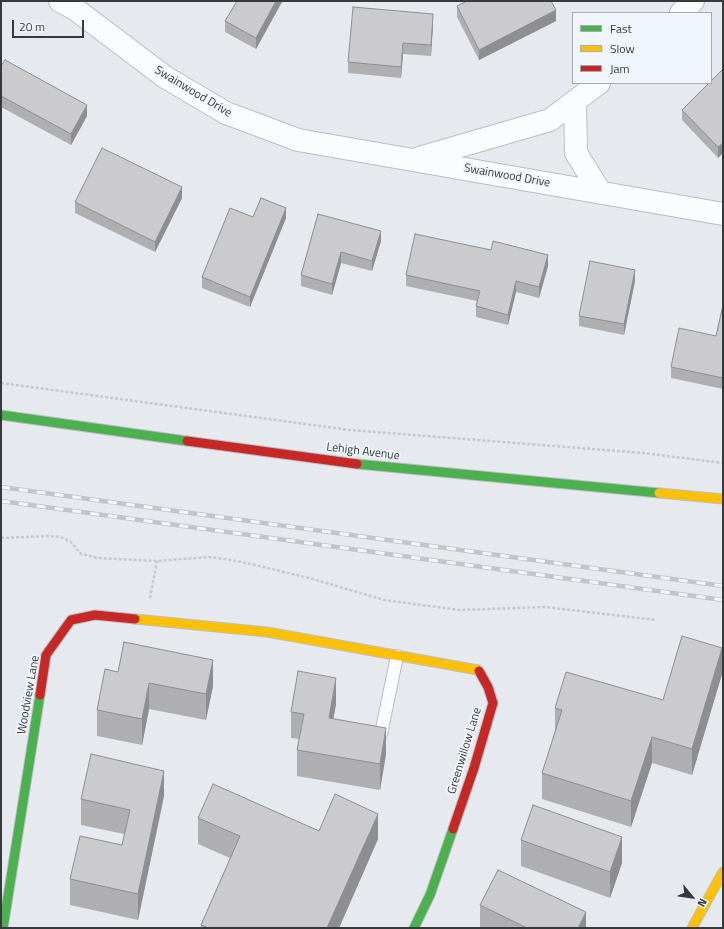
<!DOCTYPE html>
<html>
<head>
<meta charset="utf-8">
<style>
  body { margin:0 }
  #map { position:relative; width:724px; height:929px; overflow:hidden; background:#e6eaef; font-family:"Titillium Web",sans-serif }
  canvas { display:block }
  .frame { position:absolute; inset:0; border:2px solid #37393d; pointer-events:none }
  .legend { position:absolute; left:572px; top:12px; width:140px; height:72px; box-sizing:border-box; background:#f1f6fe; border:1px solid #a7aab1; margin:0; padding:5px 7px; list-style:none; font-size:12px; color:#37393d }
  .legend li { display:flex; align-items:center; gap:8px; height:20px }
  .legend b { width:20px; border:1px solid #a7aab1 }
  .north { position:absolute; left:672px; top:877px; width:40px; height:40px; -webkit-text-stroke:3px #f1f6fe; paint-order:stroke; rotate:119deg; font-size:11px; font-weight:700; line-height:16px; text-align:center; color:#37393d }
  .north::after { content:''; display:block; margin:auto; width:14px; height:18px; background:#37393d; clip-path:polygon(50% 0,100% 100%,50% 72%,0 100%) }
  .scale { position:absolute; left:12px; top:20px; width:72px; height:18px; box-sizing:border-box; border:2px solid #37393d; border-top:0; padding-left:5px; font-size:12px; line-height:14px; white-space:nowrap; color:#37393d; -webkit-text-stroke:3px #f1f6fe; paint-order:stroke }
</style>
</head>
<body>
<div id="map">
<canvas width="724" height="929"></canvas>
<div class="frame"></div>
<ul class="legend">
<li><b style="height:5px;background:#4caf50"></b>Fast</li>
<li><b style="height:5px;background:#ffc107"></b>Slow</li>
<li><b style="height:5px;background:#c62828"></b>Jam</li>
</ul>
<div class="north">N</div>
<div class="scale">20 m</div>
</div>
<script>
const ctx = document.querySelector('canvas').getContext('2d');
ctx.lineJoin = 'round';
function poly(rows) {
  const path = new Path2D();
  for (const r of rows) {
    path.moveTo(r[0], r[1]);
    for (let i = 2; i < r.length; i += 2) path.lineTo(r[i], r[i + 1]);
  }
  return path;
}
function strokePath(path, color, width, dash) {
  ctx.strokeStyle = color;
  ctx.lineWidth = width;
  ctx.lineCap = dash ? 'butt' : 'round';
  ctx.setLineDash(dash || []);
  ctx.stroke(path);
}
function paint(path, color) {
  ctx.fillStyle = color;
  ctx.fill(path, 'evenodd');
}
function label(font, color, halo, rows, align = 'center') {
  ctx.font = font + ' "Titillium Web",sans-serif';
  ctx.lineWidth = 3.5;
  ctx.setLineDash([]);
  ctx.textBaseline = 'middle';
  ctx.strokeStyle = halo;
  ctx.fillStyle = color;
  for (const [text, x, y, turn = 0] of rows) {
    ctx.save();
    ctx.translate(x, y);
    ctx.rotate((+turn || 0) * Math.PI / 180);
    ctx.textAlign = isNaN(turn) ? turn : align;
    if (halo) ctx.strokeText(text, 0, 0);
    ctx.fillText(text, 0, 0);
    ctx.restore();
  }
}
const path = poly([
  [1,383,350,430,643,453,723,463],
  [1,538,48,536,61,537,71,542,81,554,98,558,157,561,209,557,231,560,255,565,313,579,384,600,460,610,545,607,656,620],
  [150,598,157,561]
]);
const lane = poly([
  [381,734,397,656]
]);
const street = poly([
  [60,1,75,9,165,77,226,113,298,140,723,214],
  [681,13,693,1],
  [575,101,576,153,601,193],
  [419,158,550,120,599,83]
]);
const fast = poly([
  [1,415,187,441],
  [357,464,659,493],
  [3,928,40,695],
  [414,928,430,895,453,829]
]);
const slow = poly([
  [659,493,723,499],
  [135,619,267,632,478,670,479,671],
  [692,928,723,872]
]);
const jam = poly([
  [187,441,357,464],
  [40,695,46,655,71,620,95,615,135,619],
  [453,829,474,768,493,703,488,687,479,671]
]);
const rail = poly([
  [1,487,723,586],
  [1,501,723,600]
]);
const wall = poly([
  [282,1,256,49,225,32,225,21],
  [457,6,556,21,479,60,457,17],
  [433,25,431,56,403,54,401,78,348,73,348,62],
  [1,66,87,116,71,145,1,107],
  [723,69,718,158,682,120,682,110],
  [182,198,155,252,75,213,75,202],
  [318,214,381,241,372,271,341,263,332,295,301,286,301,275],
  [253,217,286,218,250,307,202,288,202,277],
  [548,266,539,298,516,292,508,325,476,317,476,306,477,301,406,286,406,275],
  [635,281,624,335,579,326,579,316],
  [723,305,723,389,671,378,671,367,716,336],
  [118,672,213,686,206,720,149,709,142,745,97,736,97,710],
  [722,674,692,775,652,763,631,827,542,799,542,773,555,731,555,708,663,700],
  [336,704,333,719,386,754,380,790,297,776,297,750,299,739,291,738,291,712],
  [164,796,138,920,70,905,70,879,122,845,124,834,81,825,81,799],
  [198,818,319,831,378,839,339,928,201,928,201,925,230,858,198,844],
  [521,840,622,863,610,898,521,866],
  [480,905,586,928,480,928]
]);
const shadedWall = poly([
  [276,1,282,1,282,2,256,49,256,38],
  [556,10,556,21,479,60,479,50],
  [433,14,433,25,431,56,431,45],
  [403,43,403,54,401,78,401,67],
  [87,105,87,116,71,145,71,134],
  [723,143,723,153,718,158,718,147],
  [182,187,182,198,155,252,155,242],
  [286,208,286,218,250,307,250,297],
  [381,231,381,241,372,271,372,261],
  [341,252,341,263,332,295,332,284],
  [548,255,548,266,539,298,539,287],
  [635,270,635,281,624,335,624,324],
  [516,281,516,292,508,325,508,315],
  [722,648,722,674,692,775,692,749],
  [213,660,213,686,206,720,206,694],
  [336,678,336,704,329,744,329,718],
  [149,683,149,709,142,745,142,719],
  [386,728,386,754,380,790,380,764],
  [652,737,652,763,631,827,631,801],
  [164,771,164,796,138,920,138,894],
  [378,814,378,839,339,928,327,928],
  [622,837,622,863,610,898,610,872],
  [586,912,586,928,578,928]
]);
const building = poly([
  [237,1,276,1,256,38,225,21,237,1],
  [467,1,551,1,556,10,479,50,457,6,467,1],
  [353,7,433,14,431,45,403,43,401,67,348,62,353,7],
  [5,60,87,105,71,134,1,96,1,66,5,60],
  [723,69,723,143,718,147,682,110,709,83,711,83,711,81,723,69],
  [102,148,182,187,155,242,75,202,102,148],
  [261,198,286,208,250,297,202,277,230,208,253,217,261,198],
  [318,214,381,231,372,261,341,252,332,284,301,275,318,214],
  [415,234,491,250,493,241,548,255,539,287,516,281,508,315,476,306,480,291,406,275,415,234],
  [590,261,635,270,624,324,579,316,590,261],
  [723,305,723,378,671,367,679,328,716,336,723,305],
  [682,636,722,648,692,749,652,737,631,801,542,773,562,710,555,708,566,672,663,700,682,636],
  [124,642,213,660,206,694,149,683,142,719,97,710,105,669,118,672,124,642],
  [298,671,336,678,329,718,386,728,380,764,297,750,304,714,291,712,298,671],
  [91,754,164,771,138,894,70,879,80,836,122,845,130,810,81,799,91,754],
  [213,784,319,831,335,794,378,814,327,928,209,928,201,925,240,836,198,818,213,784],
  [533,805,622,837,610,872,521,840,533,805],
  [498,870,586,912,578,928,527,928,480,905,498,870]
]);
const streetNames = [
  ["Swainwood Drive",193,92,31],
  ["Swainwood Drive",507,176,10],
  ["Lehigh Avenue",363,452,7],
  ["Woodview Lane",29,695,-80],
  ["Greenwillow Lane",465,751,-73]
];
strokePath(lane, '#bbbfc2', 14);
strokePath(street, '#bbbfc2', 24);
strokePath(fast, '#bbbfc2', 11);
strokePath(slow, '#bbbfc2', 11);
strokePath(jam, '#bbbfc2', 11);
strokePath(path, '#c7c9cb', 2.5, [3, 2]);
strokePath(lane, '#fbfcfd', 12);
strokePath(street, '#fbfcfd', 22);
strokePath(fast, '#4caf50', 9);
strokePath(slow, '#ffc107', 9);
strokePath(jam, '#c62828', 9);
strokePath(rail, '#c3c4c5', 4.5);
strokePath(rail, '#f1f6fe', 3, [9]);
paint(wall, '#afafb1');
paint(shadedWall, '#8e8e90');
paint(building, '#cbcbce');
strokePath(building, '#8e8e90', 1);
label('12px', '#37393d', '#f1f6fe', streetNames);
</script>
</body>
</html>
